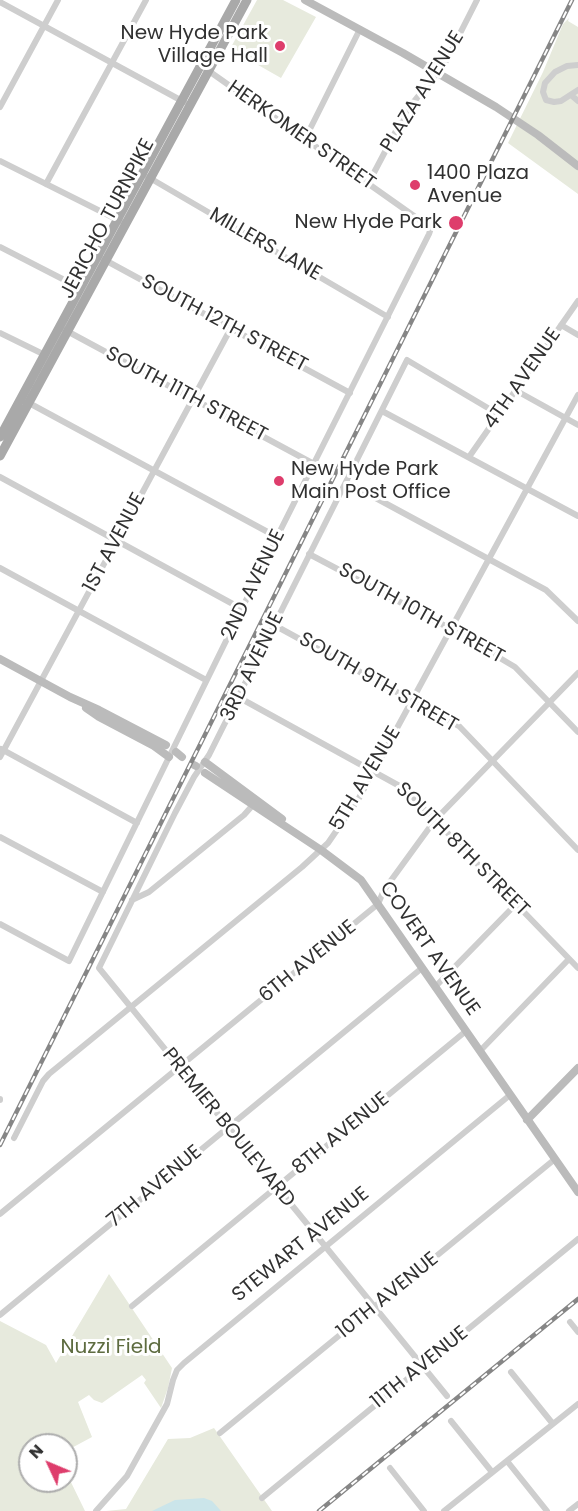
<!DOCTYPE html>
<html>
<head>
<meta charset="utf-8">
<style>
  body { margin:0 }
  #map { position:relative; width:578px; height:1511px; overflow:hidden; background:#fff; font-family:Poppins,sans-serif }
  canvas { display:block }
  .north { position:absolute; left:18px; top:1433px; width:60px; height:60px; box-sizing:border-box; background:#fff; border:2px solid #adadad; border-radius:50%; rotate:314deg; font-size:16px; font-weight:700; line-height:24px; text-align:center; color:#313131 }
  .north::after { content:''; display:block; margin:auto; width:21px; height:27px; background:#de3d6c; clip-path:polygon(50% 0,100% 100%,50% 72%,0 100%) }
</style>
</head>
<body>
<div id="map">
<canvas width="578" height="1511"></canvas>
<div class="north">N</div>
</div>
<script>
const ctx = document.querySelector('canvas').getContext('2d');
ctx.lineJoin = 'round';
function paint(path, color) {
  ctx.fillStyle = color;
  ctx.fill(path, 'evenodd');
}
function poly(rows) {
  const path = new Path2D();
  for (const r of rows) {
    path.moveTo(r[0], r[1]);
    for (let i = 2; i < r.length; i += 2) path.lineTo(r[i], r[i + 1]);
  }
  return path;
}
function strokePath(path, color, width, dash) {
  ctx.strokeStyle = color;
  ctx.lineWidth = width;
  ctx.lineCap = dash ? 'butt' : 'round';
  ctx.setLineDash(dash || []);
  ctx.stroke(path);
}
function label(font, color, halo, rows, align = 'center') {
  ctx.font = font + ' Poppins,sans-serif';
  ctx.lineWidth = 6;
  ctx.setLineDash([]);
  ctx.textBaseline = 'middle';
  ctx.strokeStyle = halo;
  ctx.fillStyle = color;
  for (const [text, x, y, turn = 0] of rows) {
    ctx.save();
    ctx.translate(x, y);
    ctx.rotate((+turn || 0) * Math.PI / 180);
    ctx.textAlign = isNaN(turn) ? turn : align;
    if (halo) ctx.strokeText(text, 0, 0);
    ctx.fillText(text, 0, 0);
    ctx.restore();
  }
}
const green = poly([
  [257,0,283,0,316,17,281,78,230,49],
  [569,18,568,21,578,27,578,194,508,143,543,72,563,24],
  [109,1274,172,1368,168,1388,161,1408,144,1383,146,1380,142,1375,102,1403,94,1400,89,1395,78,1402,92,1437,66,1451,66,1445,30,1445,30,1481,66,1481,66,1472,85,1511,0,1511,0,1321,46,1345,56,1363],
  [214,1428,272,1511,106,1511,126,1509,168,1439,190,1438]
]);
const water = poly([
  [204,1498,212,1501,221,1511,152,1511,175,1500]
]);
const street = poly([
  [0,2,184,102],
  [578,65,567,66,555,72,545,83,543,92,546,100,554,102,561,101,578,90],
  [571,95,578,101],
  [0,107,58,0],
  [305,139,360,29],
  [0,161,120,221],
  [148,177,388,317],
  [46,184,146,0],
  [368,184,407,110,444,65,477,0],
  [0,247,80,288],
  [103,259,350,393],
  [561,325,578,335],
  [65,330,314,464],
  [0,333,43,354],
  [515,390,578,425],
  [29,403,277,537],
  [382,411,578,516],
  [469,457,578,301],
  [0,477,242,609],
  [346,482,546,590,578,621],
  [309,554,451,629,515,667,578,732],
  [0,568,206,680],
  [274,625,459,726,578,850],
  [238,697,405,789,578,968],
  [1,749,137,823],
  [0,757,231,328],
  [0,837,103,892],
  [132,900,149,892,244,815,252,806],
  [0,924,69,961,277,537,429,234,431,228,206,69],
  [435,987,516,904],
  [480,1051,569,959],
  [0,1099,0,1100],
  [14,1138,43,1081,49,1074,302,867,328,843,359,798,578,395],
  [0,1214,378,904,384,890,435,820,578,673],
  [132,1306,466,1031],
  [0,1315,422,968],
  [570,1322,578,1332],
  [511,1372,553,1424],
  [447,1396,99,968,175,813,194,777,209,755,407,360,498,414],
  [451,1421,492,1472],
  [220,1433,555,1159],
  [507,1461,547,1511],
  [390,1468,424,1511],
  [262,1498,578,1239],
  [96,1511,127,1476,167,1404,173,1380,177,1370,184,1363,510,1095],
  [444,1511,578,1404],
  [569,1511,578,1504]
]);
const secondary = poly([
  [305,0,403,53,496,107,538,135,578,166],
  [0,659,70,697,99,710,166,745],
  [86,708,99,717,154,746,169,757],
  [176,752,182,757],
  [205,762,282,819],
  [194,765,196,766],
  [205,773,321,850,361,880,578,1192],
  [527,1120,578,1068]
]);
const primary = poly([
  [0,437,236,0],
  [0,456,247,0]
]);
const rail = poly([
  [0,1145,572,0],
  [319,1511,578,1299]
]);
const markers = [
  [280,46,6,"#de3d6c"],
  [415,185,6,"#de3d6c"],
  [456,223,8,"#de3d6c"],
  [279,481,6,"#de3d6c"]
];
const poiNames = [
  ["New Hyde Park",268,34],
  ["Village Hall",268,57],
  ["1400 Plaza",427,174,"left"],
  ["Avenue",427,197,"left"],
  ["New Hyde Park",442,223],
  ["New Hyde Park",291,470,"left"],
  ["Main Post Office",291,493,"left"]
];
const streetNames = [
  ["PLAZA AVENUE",423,92,-58],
  ["HERKOMER STREET",301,136,35],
  ["JERICHO TURNPIKE",108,219,-62],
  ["MILLERS LANE",265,245,30],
  ["SOUTH 12TH STREET",224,324,28],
  ["4TH AVENUE",523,379,-55],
  ["SOUTH 11TH STREET",186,395,28],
  ["1ST AVENUE",115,543,-62],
  ["2ND AVENUE",254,585,-64],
  ["SOUTH 10TH STREET",421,614,29],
  ["3RD AVENUE",253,667,-64],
  ["SOUTH 9TH STREET",378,683,30],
  ["5TH AVENUE",366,779,-59],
  ["SOUTH 8TH STREET",462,850,45],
  ["COVERT AVENUE",429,949,55],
  ["6TH AVENUE",308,962,-39],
  ["PREMIER BOULEVARD",228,1128,51],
  ["8TH AVENUE",341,1134,-39],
  ["7TH AVENUE",155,1187,-40],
  ["STEWART AVENUE",301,1245,-39],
  ["10TH AVENUE",388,1296,-39],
  ["11TH AVENUE",420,1368,-39]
];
const parkNames = [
  ["Nuzzi Field",111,1348]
];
paint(green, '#e7eadd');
paint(water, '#cbe5ea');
strokePath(street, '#cecece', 6);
strokePath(secondary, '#bbb', 8);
strokePath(primary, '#a9a9a9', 9);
strokePath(rail, '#868686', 4.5);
strokePath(rail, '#fff', 2, [7]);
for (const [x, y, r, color] of markers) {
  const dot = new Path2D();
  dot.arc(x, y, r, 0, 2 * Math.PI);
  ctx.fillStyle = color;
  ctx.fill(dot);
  strokePath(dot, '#fff', 2);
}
label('20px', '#313131', '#fff', poiNames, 'right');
label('20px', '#313131', '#fff', streetNames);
label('20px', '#5e6c40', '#fff', parkNames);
</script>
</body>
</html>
